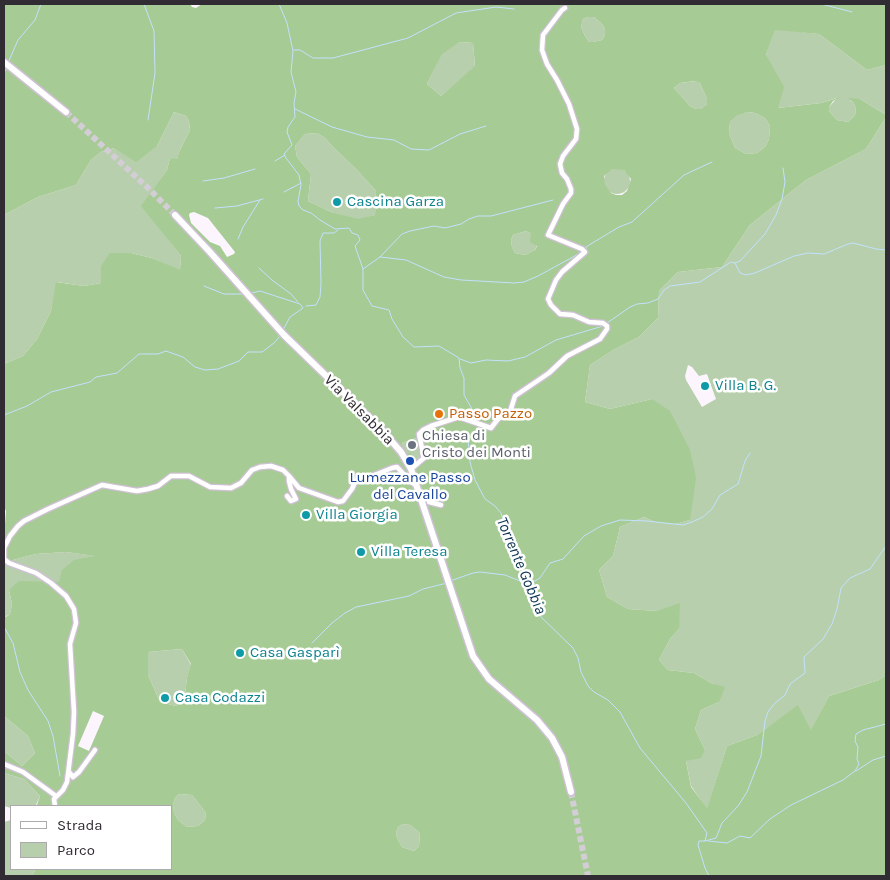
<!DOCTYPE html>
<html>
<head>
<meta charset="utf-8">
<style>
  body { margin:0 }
  #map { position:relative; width:890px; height:880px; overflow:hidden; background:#fcf5fe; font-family:Karla,sans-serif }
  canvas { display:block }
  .frame { position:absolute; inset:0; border:5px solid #312b33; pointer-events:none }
  .legend { position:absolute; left:10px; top:805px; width:162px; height:65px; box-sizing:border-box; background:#fff; border:1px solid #adaaad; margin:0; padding:6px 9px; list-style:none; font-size:15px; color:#312b33 }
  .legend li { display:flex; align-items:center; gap:10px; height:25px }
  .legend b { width:25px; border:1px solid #adaaad }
</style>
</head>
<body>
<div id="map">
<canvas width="890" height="880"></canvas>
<div class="frame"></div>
<ul class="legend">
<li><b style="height:6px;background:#fff"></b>Strada</li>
<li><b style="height:14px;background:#b7cfac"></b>Parco</li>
</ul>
</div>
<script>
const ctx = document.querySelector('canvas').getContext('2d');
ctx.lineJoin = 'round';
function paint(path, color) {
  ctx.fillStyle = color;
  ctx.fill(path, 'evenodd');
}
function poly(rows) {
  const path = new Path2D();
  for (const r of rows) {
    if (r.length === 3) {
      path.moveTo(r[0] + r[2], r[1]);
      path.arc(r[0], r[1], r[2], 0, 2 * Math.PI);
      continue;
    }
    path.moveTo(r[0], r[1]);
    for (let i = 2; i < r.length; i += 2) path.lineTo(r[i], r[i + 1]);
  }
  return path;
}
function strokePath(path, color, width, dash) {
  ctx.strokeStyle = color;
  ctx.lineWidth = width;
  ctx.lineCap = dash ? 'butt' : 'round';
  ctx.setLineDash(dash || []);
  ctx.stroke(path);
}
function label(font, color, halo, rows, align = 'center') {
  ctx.font = font + ' Karla,sans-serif';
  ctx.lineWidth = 5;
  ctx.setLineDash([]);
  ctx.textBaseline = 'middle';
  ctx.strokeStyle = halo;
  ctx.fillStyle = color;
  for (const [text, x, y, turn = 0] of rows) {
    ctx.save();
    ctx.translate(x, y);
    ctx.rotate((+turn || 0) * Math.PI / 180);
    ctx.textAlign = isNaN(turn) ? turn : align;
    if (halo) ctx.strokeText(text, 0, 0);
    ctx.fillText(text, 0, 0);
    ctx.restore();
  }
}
const green = poly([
  [588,17,594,17,602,24,605,29,605,35,602,40,593,42,589,42,585,36,581,27,583,19],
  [775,29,819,34,867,70,886,65,886,115,860,99,850,100,854,103,856,109,855,115,848,122,837,120,829,111,829,107,837,98,821,103,778,108,766,55],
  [460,42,473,43,475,67,441,96,427,84,442,53],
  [696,81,700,83,707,99,707,104,701,109,696,109,690,106,674,88,680,83],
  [174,112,186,116,189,121,190,130,179,152,177,160,170,158,167,170,142,206,181,256,180,271,152,258,131,253,101,266,101,283,84,286,57,282,51,311,37,339,23,356,4,364,4,215,38,197,76,185,91,160,101,152,114,148,157,146],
  [748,112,755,113,765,118,770,126,769,139,765,147,757,153,746,154,735,148,729,133,730,122,737,114],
  [886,117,886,675,879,680,829,696,811,731,798,706,757,735,727,746,707,809,691,786,686,761,705,750,695,729,701,710,719,702,713,684,694,673,668,670,659,660,670,639,679,629,657,611,628,609,607,597,599,570,613,556,620,527,644,517,655,522,675,524,690,520,652,399,610,409,585,402,590,365,615,349,639,337,658,318,659,291,678,272,722,267,750,225,806,180,866,149],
  [688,365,692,367,699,376,707,374,716,399,702,407,686,380,685,376],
  [317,133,325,138,334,148,357,170,376,191,375,215,358,220,331,212,308,201,311,174,297,157,295,146,305,134],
  [617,181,13],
  [526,231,531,234,537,245,535,250,525,255,515,253,512,247,511,240,513,235],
  [416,438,422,455,421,457,416,460,406,455,402,443],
  [66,552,97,556,59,582,9,590,12,604,10,614,5,617,4,616,4,559,9,561,36,554],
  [182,649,191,665,187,677,185,696,176,706,160,702,148,675,148,652],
  [4,716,28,736,35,753,22,766,4,751],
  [4,773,24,779,40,796,36,805,11,806,11,808,4,806],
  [179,794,192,795,206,813,205,820,198,826,187,827,178,820,174,813,173,805,175,798],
  [11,820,11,869,36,869,32,876,4,876,4,822],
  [403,824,410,825,420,833,419,846,414,851,402,847,397,838,396,833,398,827]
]);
const forest = poly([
  [4,4,190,4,192,7,196,8,202,4,886,4,886,65,867,70,819,34,775,30,766,55,784,87,778,108,821,103,841,97,833,101,829,107,829,111,837,120,848,122,855,115,856,109,854,103,848,98,860,99,886,115,886,117,866,149,806,180,750,225,722,267,678,272,659,291,658,318,639,337,615,349,590,365,585,402,610,409,652,399,670,411,690,450,696,478,690,520,675,524,655,522,644,517,620,527,613,556,599,570,607,597,628,609,657,611,680,603,679,629,670,639,659,660,668,670,694,673,713,684,725,687,719,702,701,710,695,729,705,750,701,758,686,761,691,787,707,808,727,746,757,735,798,705,811,730,829,696,879,680,886,675,886,876,32,876,36,869,171,869,171,806,32,806,37,805,40,796,24,779,4,773,4,751,22,766,35,753,28,736,4,716,4,616,6,617,10,614,12,604,9,590,19,581,59,582,62,570,74,560,95,556,66,552,36,554,9,561,4,559,4,526,5,524,6,511,4,507,4,364,23,356,37,339,51,311,56,282,84,286,101,283,101,266,110,253,131,253,152,258,180,270,181,256,141,206,167,170,170,158,177,159,179,152,190,130,189,121,186,116,174,112,157,146,136,162,114,148,101,152,91,160,76,185,38,197,4,215],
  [588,17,594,17,602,24,605,29,605,35,602,40,593,42,589,42,585,36,581,27,583,19],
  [460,42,473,43,475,66,441,96,427,84,442,54],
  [695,81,700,83,707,99,707,104,701,109,696,109,690,106,674,88,680,83],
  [748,112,755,113,765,118,770,126,769,139,765,147,757,153,746,154,735,148,729,133,730,122,737,115],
  [317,133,325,138,334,148,357,170,376,191,375,215,358,219,331,212,308,201,311,174,297,157,295,146,305,134],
  [612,169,624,170,631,179,627,191,622,195,616,195,611,193,605,185,604,176],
  [194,212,208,218,235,252,234,254,227,257,220,246,210,242,191,223,189,215,190,213],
  [526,231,531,234,530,242,537,246,535,250,525,255,515,253,512,247,511,240,513,235],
  [416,438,422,455,421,457,416,460,413,459,411,453,406,454,402,443],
  [182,649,191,664,187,677,185,696,176,706,160,702,148,675,148,652],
  [93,711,104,716,89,751,78,746],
  [179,794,192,795,206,813,205,820,198,826,187,827,178,820,174,813,173,805,175,798],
  [403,824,410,825,420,833,419,846,414,851,402,847,397,838,396,833,398,827]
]);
const stream = poly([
  [144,4,154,31,155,73,148,120],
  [279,4,287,23,293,51,291,72,296,92,294,103,295,117,288,127,287,132,292,145,284,154,286,158,299,175,301,185,298,201,299,206,303,210,311,213,320,220,335,229,349,228,352,233,358,235,360,240,355,246,363,269,363,290,372,306,389,310,392,319,403,337,414,347,439,346,459,358,460,368,464,378,464,395,472,409,471,414],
  [821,4,852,12],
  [294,50,300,50,313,58,333,58,408,38,456,13,496,7,514,9],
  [8,63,18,40,35,20,41,4],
  [4,73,7,67],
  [295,109,332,127,367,137,394,140,411,149,429,150,460,134,486,126],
  [275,161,285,155],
  [203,181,224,178,255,169],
  [284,192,301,183],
  [215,208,237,206,263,199],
  [238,239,243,227,260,200],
  [586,250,586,247,589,245,619,227,632,222,684,175,712,162],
  [380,257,406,260,444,277,461,280,514,283,524,282,538,276,582,252],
  [735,263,740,273,746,275,755,273,794,256,808,253,824,254,848,244,853,243,876,249,886,250],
  [259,268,272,280,291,294,298,302],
  [363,269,380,257,402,234,410,231,434,226,445,228,461,224,469,219,478,216,491,216,553,200],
  [204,286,224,294,243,294],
  [252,293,260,291,300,304,303,308,290,317,283,330],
  [306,306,316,305,320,297,321,284,320,241,323,233,334,233,338,230],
  [607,323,630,307,637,304,648,303,658,299,664,290,670,286,700,282,731,262,735,263,740,261,765,234,776,215,782,199,785,182,783,168],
  [460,359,471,363,486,360,508,361,525,357,556,340,603,326],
  [4,415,27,406,51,392,90,382,96,377,117,373,139,354,158,354,166,351,183,357,195,367,205,370,218,369,239,361,248,352,262,352,274,343,280,336],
  [468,438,470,462,475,480,485,499,495,506,501,513,523,581,539,615,573,648,578,658,581,672,588,686,594,692,608,700,620,712,640,748,686,803,707,833,705,841,699,841,698,845,705,868,709,876],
  [450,581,473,573,480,572,505,575,520,581,535,581,540,578,550,563,563,559,584,536,601,526,620,520,647,521,683,525,692,522,703,517,712,509,720,495,738,484,745,461,750,453],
  [4,627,13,643,20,672,28,690,48,721,53,736,60,776],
  [312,643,332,623,345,613,356,607,409,596,423,589,447,583],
  [856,771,873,760,886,756],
  [705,841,716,838,722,823,738,806,747,792,761,756,765,721,768,712,774,704,785,695,790,684,805,673,804,657,823,639,832,624,837,609,841,588,850,578,870,569,886,546],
  [708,841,727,843,740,836,750,838,770,819,791,805,843,780,855,771,859,764,857,759,858,747,855,741,856,734,863,730,886,724]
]);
const secondaryTunnel = poly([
  [66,112,148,188,175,215],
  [571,792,588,876]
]);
const minor = poly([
  [411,469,424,458,419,434,423,430,431,426,459,417,491,428,498,419,510,412,515,396,549,373,567,356,600,339,607,329,607,326,603,323,589,322,573,315,560,314,551,305,548,299,556,280,562,272,585,252,582,249,548,235,563,204,571,193,571,189,567,179,562,173,560,164,563,156,576,139,577,129,569,104,557,80,547,64,542,50,543,35,562,10,565,8],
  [287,496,291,501,296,499,291,489,289,481,289,476],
  [429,502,441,505],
  [4,764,23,772,56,796],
  [69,772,73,777,79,772,95,750],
  [55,806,54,799,63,790,67,782,73,734,74,712,70,644,76,623,74,609,66,596,51,583,36,573,9,563,4,559,4,548,10,536,18,526,24,521,48,509,102,485,137,491,148,489,158,486,171,476,189,476,210,487,231,488,241,483,252,470,260,467,271,466,283,470,289,476,299,488,338,502,343,501,352,489,355,482,361,478,367,478,392,468,397,467,411,482,416,485]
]);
const secondary = poly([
  [4,62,66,112],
  [175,215,209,251,284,335,381,429,401,452,411,469,473,656,489,679,537,720,552,738,562,757,571,792]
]);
const markers = [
  [337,202,5,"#0f9aa8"],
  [705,386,5,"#0f9aa8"],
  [439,414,5,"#e8710a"],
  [412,445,5,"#6b7280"],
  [410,461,5,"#1a4fb4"],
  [306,515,5,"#0f9aa8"],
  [361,552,5,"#0f9aa8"],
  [240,653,5,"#0f9aa8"],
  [165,698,5,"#0f9aa8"]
];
const cultureNames = [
  ["Cascina Garza",347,202],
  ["Villa B. G.",715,386],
  ["Villa Giorgia",316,515],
  ["Villa Teresa",371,552],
  ["Casa Gasparì",250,653],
  ["Casa Codazzi",175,698]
];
const streetNames = [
  ["Via Valsabbia",359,410,45]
];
const foodNames = [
  ["Passo Pazzo",449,414]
];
const worshipNames = [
  ["Chiesa di",422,436],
  ["Cristo dei Monti",422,453]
];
const transitNames = [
  ["Lumezzane Passo",410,478],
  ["del Cavallo",410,495]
];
const waterNames = [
  ["Torrente Gobbia",521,566,67]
];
paint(green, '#b7cfac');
paint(forest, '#a6cb95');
strokePath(stream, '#c3e2fe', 1);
strokePath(secondaryTunnel, '#d3cdd5', 6, [6, 3]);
strokePath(minor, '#d0c0d5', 7);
strokePath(secondary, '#d0c0d5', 9);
strokePath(minor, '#fff', 4.5);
strokePath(secondary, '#fff', 6);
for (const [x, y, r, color] of markers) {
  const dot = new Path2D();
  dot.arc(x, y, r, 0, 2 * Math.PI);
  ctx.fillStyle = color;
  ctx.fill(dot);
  strokePath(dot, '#fff', 2);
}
label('15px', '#0d838f', '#fff', cultureNames, 'left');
label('15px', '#312b33', '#fff', streetNames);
label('15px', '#c56008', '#fff', foodNames, 'left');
label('15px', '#5b616d', '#fff', worshipNames, 'left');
label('15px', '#164399', '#fff', transitNames);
label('italic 16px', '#0a3351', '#fff', waterNames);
</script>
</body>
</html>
